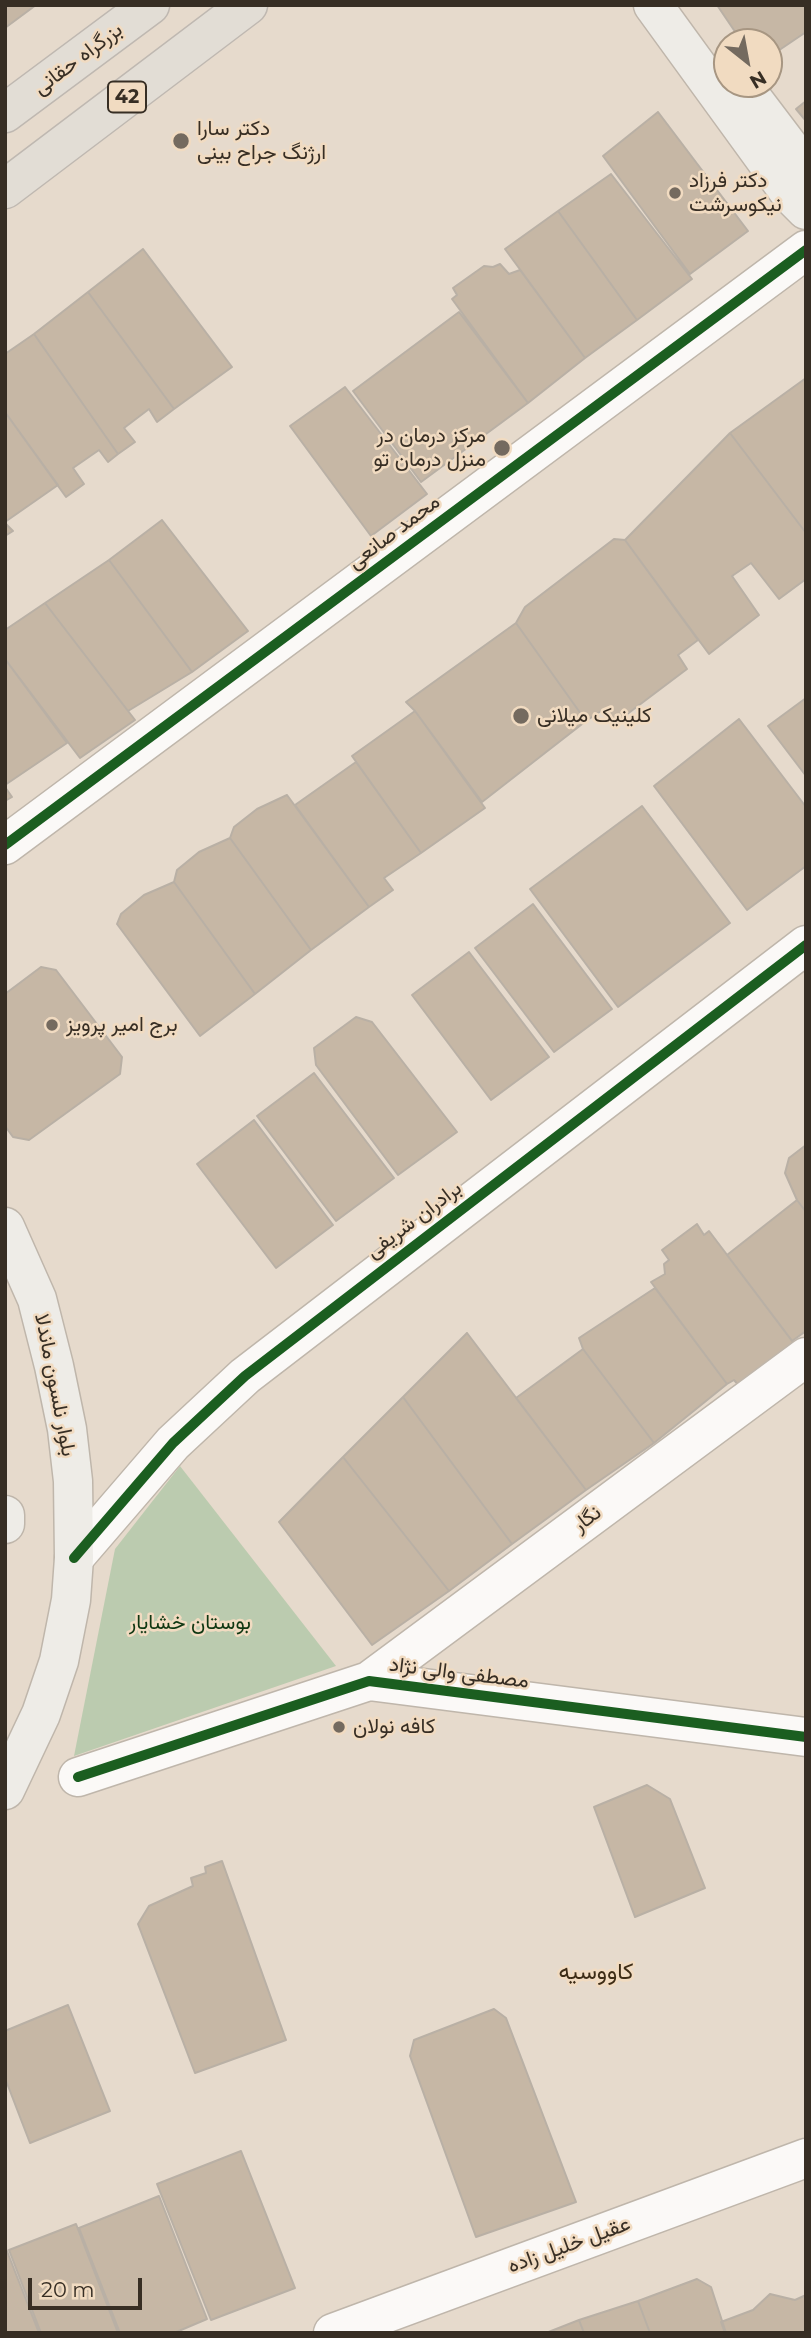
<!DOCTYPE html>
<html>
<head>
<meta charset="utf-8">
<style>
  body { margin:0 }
  #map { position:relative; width:811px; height:2338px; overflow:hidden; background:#e6dacc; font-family:Montserrat,sans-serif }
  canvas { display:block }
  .frame { position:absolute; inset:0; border:7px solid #372e24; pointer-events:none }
  .north { position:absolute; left:713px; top:28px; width:70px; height:70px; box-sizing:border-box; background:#f1dbc1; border:2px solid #a79682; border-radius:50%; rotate:149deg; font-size:19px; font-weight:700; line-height:28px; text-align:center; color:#372e24 }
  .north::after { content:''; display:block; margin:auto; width:24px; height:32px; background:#746a5f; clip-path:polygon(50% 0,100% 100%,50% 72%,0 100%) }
  .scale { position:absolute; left:28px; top:2278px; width:114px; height:32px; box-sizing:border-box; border:4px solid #372e24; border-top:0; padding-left:9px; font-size:21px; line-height:24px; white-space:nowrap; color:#372e24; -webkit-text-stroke:5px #f1dbc1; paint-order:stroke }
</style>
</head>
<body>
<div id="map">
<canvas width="811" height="2338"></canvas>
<div class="frame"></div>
<div class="north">N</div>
<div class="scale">20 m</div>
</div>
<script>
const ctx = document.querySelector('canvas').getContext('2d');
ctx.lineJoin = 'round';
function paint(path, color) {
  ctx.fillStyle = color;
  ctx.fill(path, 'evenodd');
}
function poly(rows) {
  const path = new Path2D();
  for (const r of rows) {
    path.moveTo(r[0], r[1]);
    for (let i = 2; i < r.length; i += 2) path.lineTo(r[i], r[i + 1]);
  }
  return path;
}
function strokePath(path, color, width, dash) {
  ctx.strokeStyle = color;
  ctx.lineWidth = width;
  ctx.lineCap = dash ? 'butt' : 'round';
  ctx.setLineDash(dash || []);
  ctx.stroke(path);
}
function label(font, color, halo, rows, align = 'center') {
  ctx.font = font + ' Montserrat,Vazirmatn,sans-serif';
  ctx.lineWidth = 5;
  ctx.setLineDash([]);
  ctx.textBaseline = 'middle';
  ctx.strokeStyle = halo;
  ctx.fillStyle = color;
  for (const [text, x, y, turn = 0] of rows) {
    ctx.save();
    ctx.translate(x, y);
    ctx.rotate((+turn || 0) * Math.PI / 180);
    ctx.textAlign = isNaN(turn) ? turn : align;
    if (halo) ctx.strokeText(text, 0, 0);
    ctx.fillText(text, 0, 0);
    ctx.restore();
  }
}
const green = poly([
  [180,1466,336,1666,74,1756,115,1549]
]);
const building = poly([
  [5,5,36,5,5,28,5,5],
  [717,5,806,5,806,32,769,57,769,42,742,42,717,5],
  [806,101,806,121,796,109,806,101],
  [658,112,748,231,690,274,603,156,658,112],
  [611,174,692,279,637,320,558,211,611,174],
  [558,211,637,320,585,358,505,249,558,211],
  [143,249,232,367,174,409,88,292,143,249],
  [500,264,509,274,520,270,585,358,528,403,452,299,457,295,453,288,484,266,493,267,500,264],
  [88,292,174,409,157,422,149,409,124,428,135,442,118,454,34,334,88,292],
  [459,312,528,403,421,482,353,391,459,312],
  [34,334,118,454,108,462,99,450,73,468,84,484,66,497,5,412,5,354,34,334],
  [806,378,806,533,730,433,806,378],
  [345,387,427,494,371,536,290,426,345,387],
  [5,412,58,485,5,522,5,412],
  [730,433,806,533,806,579,779,599,751,563,732,576,759,615,709,654,625,540,730,433],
  [162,520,248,631,192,672,109,560,162,520],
  [5,523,13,531,5,536,5,523],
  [614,539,625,540,698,640,678,655,687,669,614,724,604,709,586,721,516,623,525,607,614,539],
  [109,560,192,672,128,711,45,603,109,560],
  [45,603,135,720,80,758,5,659,5,630,45,603],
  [516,623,586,721,482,802,415,711,406,702,516,623],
  [5,659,67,743,5,785,5,659],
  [806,698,806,776,768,726,806,698],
  [415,711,485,808,421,853,352,756,415,711],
  [739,719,806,807,806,866,747,910,654,786,739,719],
  [356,762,421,853,384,878,393,890,369,907,295,805,356,762],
  [5,787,12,797,5,801,5,787],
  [287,795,369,907,311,950,230,838,234,827,257,809,287,795],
  [642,806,730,923,618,1007,530,889,642,806],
  [230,838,311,950,255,994,174,882,177,870,199,852,230,838],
  [174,882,255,994,200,1036,117,924,121,914,144,895,174,882],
  [533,904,612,1009,554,1052,475,948,533,904],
  [469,952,549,1057,491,1100,412,995,469,952],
  [41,967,56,970,122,1057,120,1074,29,1140,13,1137,5,1126,5,994,41,967],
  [356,1017,372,1022,457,1132,398,1175,316,1065,314,1048,356,1017],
  [314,1073,394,1178,336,1221,257,1116,314,1073],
  [254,1120,333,1225,276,1268,197,1164,254,1120],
  [806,1145,806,1212,797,1200,785,1173,789,1158,806,1145],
  [797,1200,806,1212,806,1331,792,1341,727,1255,797,1200],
  [697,1224,704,1235,709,1231,796,1346,741,1388,734,1380,727,1384,651,1282,665,1274,664,1264,669,1260,662,1250,697,1224],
  [655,1288,727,1384,654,1443,583,1349,579,1338,655,1288],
  [467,1333,586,1490,512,1544,403,1397,467,1333],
  [583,1349,654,1443,586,1490,516,1398,583,1349],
  [403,1397,512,1544,449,1591,343,1457,403,1397],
  [343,1457,449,1591,372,1645,279,1522,343,1457],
  [647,1785,670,1799,705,1888,635,1917,594,1807,647,1785],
  [222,1861,286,2040,195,2073,138,1924,149,1906,193,1886,191,1878,206,1873,205,1867,222,1861],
  [68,2005,110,2111,30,2143,5,2078,5,2031,68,2005],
  [494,2009,506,2018,576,2202,476,2237,410,2056,414,2040,494,2009],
  [241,2151,295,2288,211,2320,157,2184,241,2151],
  [159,2196,207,2319,174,2333,120,2333,79,2228,159,2196],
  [76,2224,118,2333,41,2333,9,2250,76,2224],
  [5,2246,39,2333,5,2333,5,2246],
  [697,2279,711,2287,726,2333,650,2333,638,2301,697,2279],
  [770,2294,795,2300,806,2295,806,2333,725,2333,721,2322,753,2310,770,2294],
  [638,2301,650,2333,584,2333,579,2320,638,2301],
  [579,2320,584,2333,546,2333,579,2320]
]);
const street = poly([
  [5,845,806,250],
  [74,1558,173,1443,245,1376,806,945],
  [369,1681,806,1357],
  [78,1777,369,1681,806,1737],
  [333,2333,806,2158]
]);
const secondary = poly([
  [653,5,791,195,806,210],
  [746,90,806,169],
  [5,1227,37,1299,54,1366,67,1429,73,1481,74,1558,71,1600,59,1661,41,1714,5,1790],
  [5,1515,5,1524]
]);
const primary = poly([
  [5,113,150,5],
  [5,189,248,5]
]);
const cycleway = poly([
  [5,845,806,250],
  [74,1558,173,1443,245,1376,806,945],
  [78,1777,369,1681,806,1737]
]);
const markers = [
  [181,141,9,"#746a5f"],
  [675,193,7,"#746a5f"],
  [502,448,9,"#746a5f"],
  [521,716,9,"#746a5f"],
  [52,1025,7,"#746a5f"],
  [339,1727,7,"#746a5f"]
];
const shields = [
  [127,97,38]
];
const shieldNames = [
  ["42",127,97]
];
const streetNames = [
  ["بزرگراه حقانی",78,59,-37],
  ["محمد صانعی",394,532,-37],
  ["برادران شریفی",414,1220,-37],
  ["بلوار نلسون ماندلا",55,1385,79],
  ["نگار",587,1519,-37],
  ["مصطفی والی نژاد",459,1673,7],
  ["عقیل خلیل زاده",569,2245,-20]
];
const poiNames = [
  ["دکتر سارا",197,129],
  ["ارژنگ جراح بینی",197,153],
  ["دکتر فرزاد",689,181],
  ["نیکوسرشت",689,205],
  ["مرکز درمان در",486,436,"right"],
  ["منزل درمان تو",486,460,"right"],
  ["کلینیک میلانی",537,716],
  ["برج امیر پرویز",66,1025],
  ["کافه نولان",353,1727]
];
const parkNames = [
  ["بوستان خشایار",190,1623]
];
const neighbourhoodNames = [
  ["کاووسیه",596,1972]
];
paint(green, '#bbcbaf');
paint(building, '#c6b7a5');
strokePath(building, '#b9b0a5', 2);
strokePath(street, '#bfb6ab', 41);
strokePath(secondary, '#bfb6ab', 41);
strokePath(primary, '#bfb8b1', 41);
strokePath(street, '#fbf9f7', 38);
strokePath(secondary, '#eeece7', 38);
strokePath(primary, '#e2ddd5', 38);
strokePath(cycleway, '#1b5e20', 10);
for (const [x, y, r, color] of markers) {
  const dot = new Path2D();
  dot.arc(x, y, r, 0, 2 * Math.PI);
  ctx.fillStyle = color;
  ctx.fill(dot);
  strokePath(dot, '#f1dbc1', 2.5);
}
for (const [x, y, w] of shields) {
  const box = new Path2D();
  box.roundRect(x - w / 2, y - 15.5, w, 31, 5);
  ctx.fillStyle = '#f1dbc1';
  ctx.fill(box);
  strokePath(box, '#372e24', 2);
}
label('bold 19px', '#372e24', null, shieldNames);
label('21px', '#372e24', '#f1dbc1', streetNames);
label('21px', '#372e24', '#f1dbc1', poiNames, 'left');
label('21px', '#0f3712', '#f1dbc1', parkNames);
label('23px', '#3d2c16', '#f1dbc1', neighbourhoodNames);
</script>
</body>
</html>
